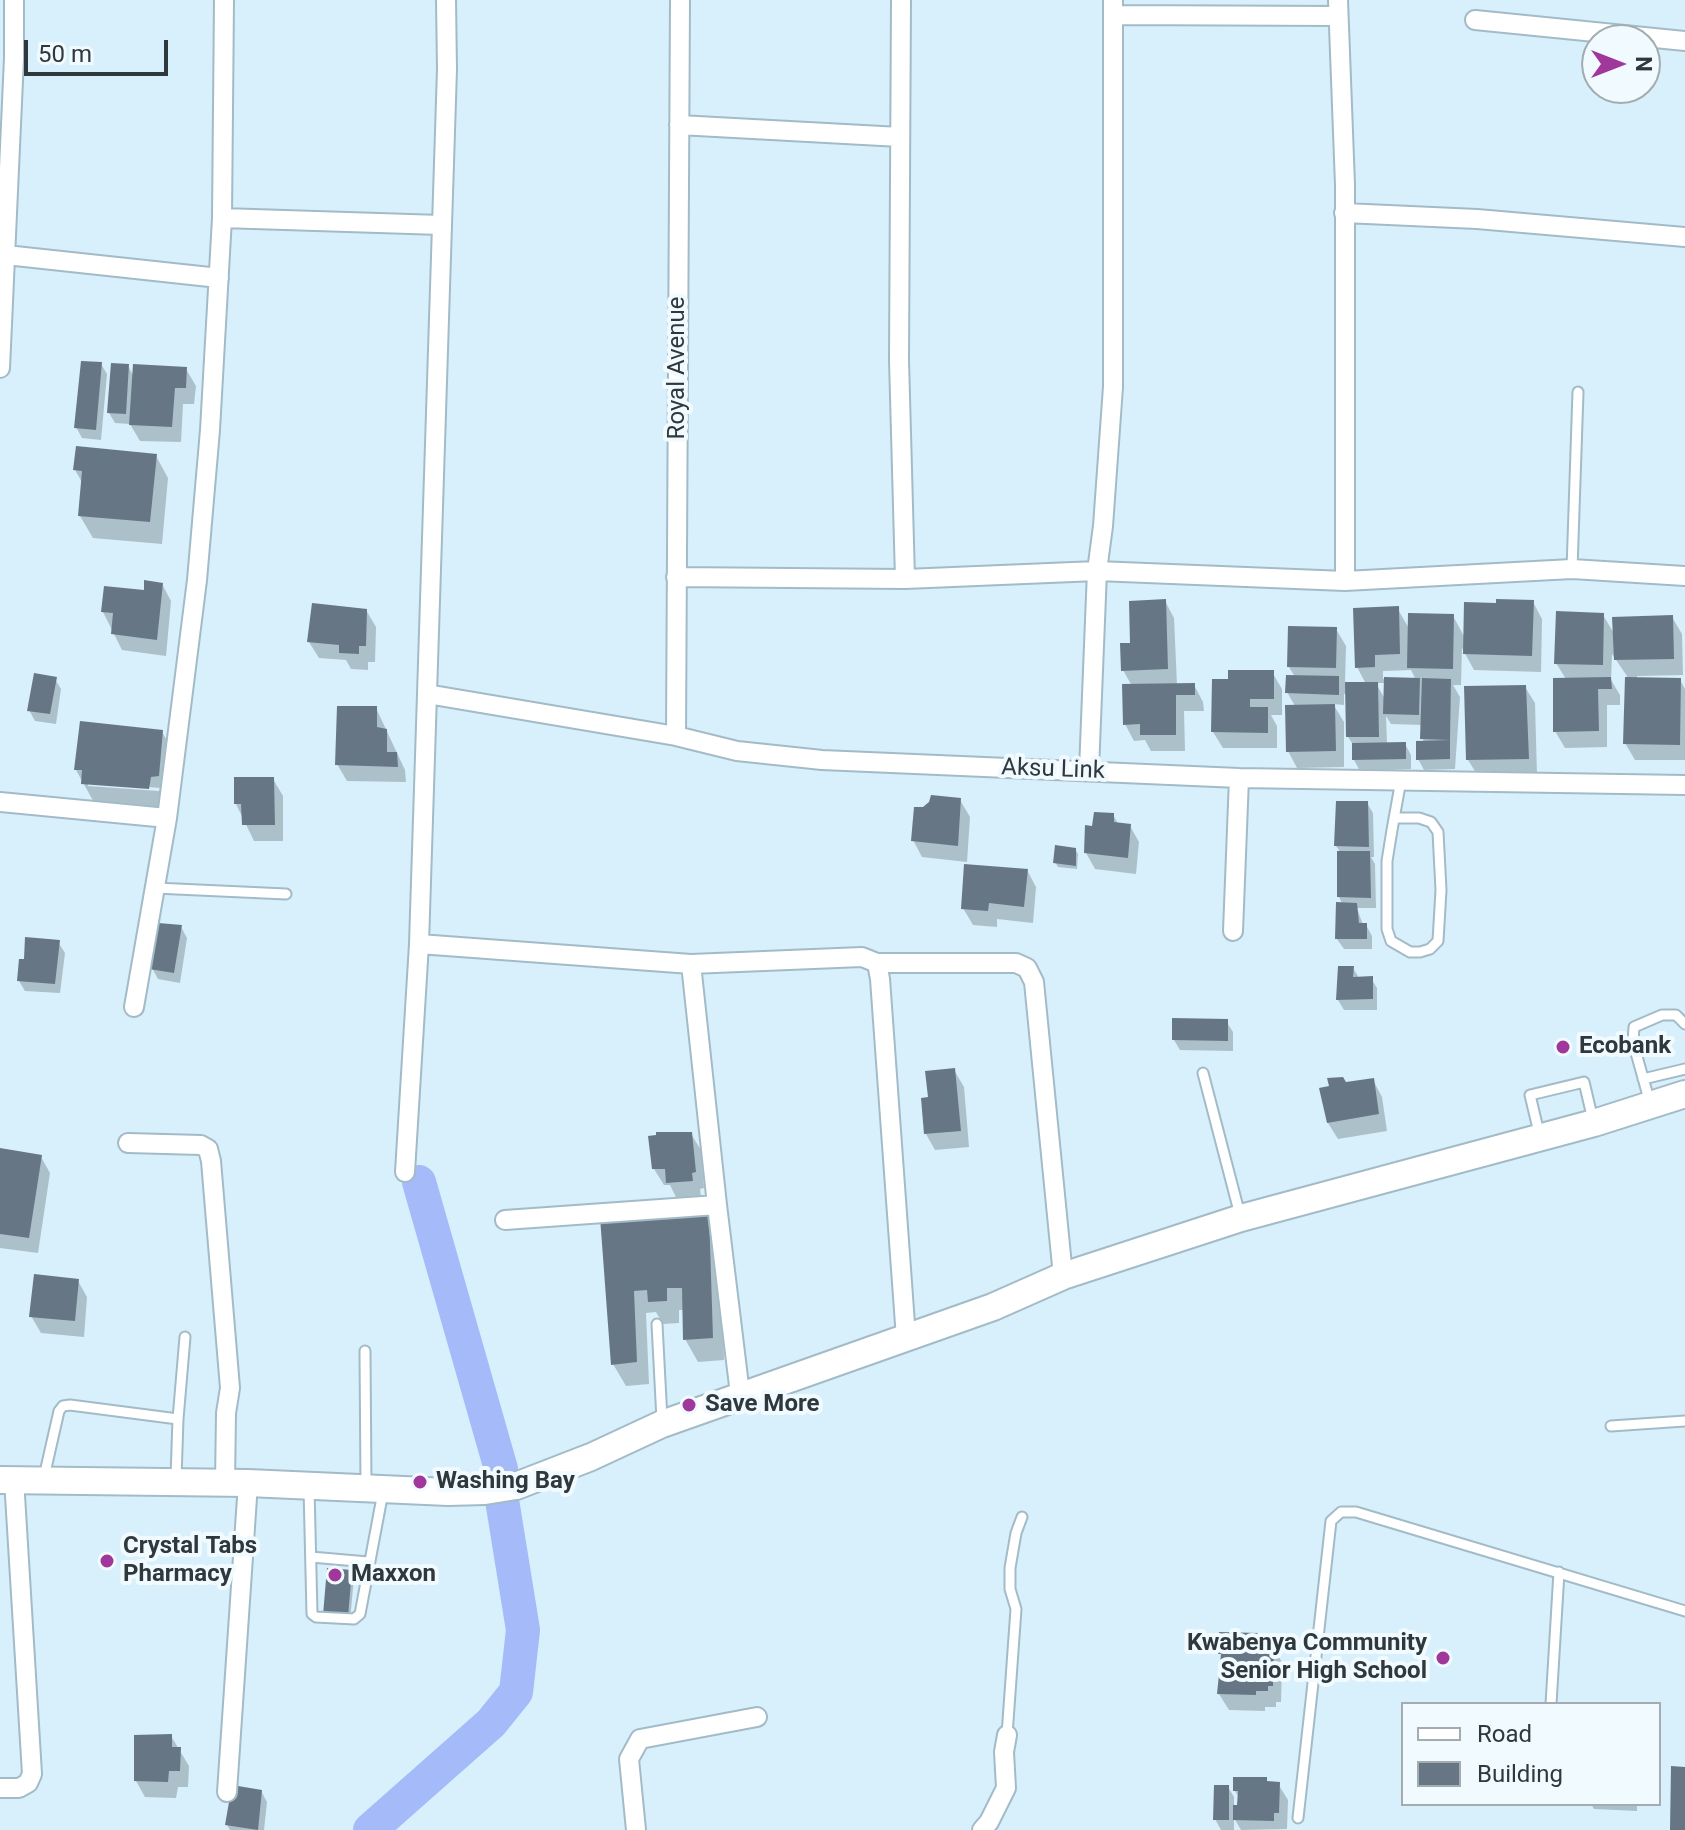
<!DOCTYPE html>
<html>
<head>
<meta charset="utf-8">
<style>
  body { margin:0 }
  #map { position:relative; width:1685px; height:1830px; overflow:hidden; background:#d7f0fc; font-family:Roboto,sans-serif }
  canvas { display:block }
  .legend { position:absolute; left:1401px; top:1702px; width:260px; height:104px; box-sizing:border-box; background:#f0faff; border:2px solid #a2acb1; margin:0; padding:10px 14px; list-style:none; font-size:24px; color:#2e383d }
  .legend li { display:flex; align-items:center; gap:16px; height:40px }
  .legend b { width:40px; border:2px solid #a2acb1 }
  .north { position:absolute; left:1581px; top:24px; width:80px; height:80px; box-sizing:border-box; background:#f0faff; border:2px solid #a2acb1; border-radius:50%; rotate:90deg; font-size:22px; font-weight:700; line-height:32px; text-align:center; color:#2e383d }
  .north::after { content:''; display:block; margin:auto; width:28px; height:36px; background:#a0389b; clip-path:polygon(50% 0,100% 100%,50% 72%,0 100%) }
  .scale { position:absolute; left:24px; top:40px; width:144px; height:36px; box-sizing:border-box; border:4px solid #2e383d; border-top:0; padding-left:10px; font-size:24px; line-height:28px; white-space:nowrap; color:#2e383d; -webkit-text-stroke:6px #f0faff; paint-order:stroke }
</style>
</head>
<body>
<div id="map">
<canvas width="1685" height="1830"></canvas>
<ul class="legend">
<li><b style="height:10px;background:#fff"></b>Road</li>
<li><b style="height:22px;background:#667685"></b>Building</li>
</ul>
<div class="north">N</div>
<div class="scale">50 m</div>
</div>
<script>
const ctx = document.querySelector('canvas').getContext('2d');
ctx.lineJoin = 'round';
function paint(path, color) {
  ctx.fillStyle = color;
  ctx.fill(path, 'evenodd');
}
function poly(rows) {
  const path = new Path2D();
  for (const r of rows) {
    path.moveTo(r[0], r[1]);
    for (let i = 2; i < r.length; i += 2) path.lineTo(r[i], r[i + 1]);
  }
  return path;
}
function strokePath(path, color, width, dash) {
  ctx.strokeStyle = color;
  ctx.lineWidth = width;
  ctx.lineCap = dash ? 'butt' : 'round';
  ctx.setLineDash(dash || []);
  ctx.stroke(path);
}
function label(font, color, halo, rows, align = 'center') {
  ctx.font = font + ' Roboto,sans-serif';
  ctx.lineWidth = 8;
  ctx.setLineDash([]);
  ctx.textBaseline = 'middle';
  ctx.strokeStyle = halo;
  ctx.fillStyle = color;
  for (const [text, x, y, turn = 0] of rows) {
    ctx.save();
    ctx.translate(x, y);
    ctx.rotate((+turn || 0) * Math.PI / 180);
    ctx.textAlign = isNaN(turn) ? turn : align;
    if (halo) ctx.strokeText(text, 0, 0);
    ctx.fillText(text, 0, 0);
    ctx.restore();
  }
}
const shadow = poly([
  [101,364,107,374,101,440,82,438,76,427],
  [128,366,134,377,186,369,196,386,194,404,183,404,181,442,140,441,130,424,115,423,109,413],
  [156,456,168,478,162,544,93,538,80,516,83,484,75,470],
  [162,584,171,601,166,656,122,650,103,612],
  [1165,601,1174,618,1177,685,1194,685,1203,702,1204,711,1184,711,1185,751,1151,751,1145,740,1134,741,1125,724,1132,686,1123,670,1132,645],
  [1533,602,1542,619,1541,672,1474,670,1462,648,1461,685,1453,685,1460,697,1455,769,1424,770,1418,759,1425,743,1422,738,1423,725,1391,724,1386,716,1387,744,1405,744,1411,755,1411,769,1360,771,1354,760,1354,746,1348,737,1347,694,1344,694,1344,705,1333,704,1344,722,1344,767,1297,768,1288,751,1295,706,1287,692,1295,677,1289,667,1336,629,1346,646,1345,684,1366,684,1357,667,1397,608,1410,630,1453,616,1465,638],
  [1411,670,1416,680,1383,679,1383,671],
  [1376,683,1386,683,1385,699,1378,687],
  [366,610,376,627,375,662,368,662,368,670,351,669,346,660,319,658,309,642],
  [1603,615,1615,635,1672,617,1682,634,1683,675,1637,676,1637,679,1680,680,1685,689,1685,760,1635,760,1625,743,1627,676,1612,654,1611,680,1620,695,1620,705,1607,705,1607,747,1565,748,1555,731,1566,679,1556,663],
  [1272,672,1282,689,1282,715,1271,715,1277,726,1277,748,1223,748,1213,732],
  [55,679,61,689,56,724,35,721,29,710],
  [1525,687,1535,703,1537,775,1478,776,1468,760],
  [376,708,405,770,406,782,347,781,337,764],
  [162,732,175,754,161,810,96,806,76,770],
  [88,782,160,788,159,791,88,786],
  [273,779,283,796,283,841,254,841,236,804],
  [960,800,970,817,967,862,922,857,913,840],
  [1367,803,1373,813,1374,857,1371,857,1375,864,1376,908,1357,908,1363,925,1366,925,1372,936,1372,949,1344,949,1337,939,1343,905,1339,897,1339,850,1336,846],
  [1113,815,1119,825,1130,826,1139,842,1136,874,1095,869,1086,853,1094,828],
  [1075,849,1078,854,1077,869,1058,867,1055,862],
  [1027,870,1036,887,1033,923,997,919,997,927,973,925,963,908],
  [181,927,187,938,180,983,158,979,152,968],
  [58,942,65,953,60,993,25,991,19,981,25,961],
  [1353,968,1359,978,1371,978,1377,988,1377,1010,1344,1010,1338,1000],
  [1226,1021,1233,1032,1233,1051,1180,1050,1174,1040],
  [954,1070,964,1087,969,1147,935,1150,926,1134,930,1099],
  [1373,1080,1382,1097,1387,1131,1338,1139,1328,1123,1345,1084],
  [691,1134,701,1150,704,1188,700,1189,701,1197,677,1199,670,1185,664,1185,654,1169],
  [0,1150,41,1157,50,1173,38,1253,0,1248],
  [708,1214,721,1236,724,1360,698,1362,685,1339,685,1310,679,1310,679,1323,663,1324,656,1312,646,1313,649,1384,626,1386,613,1364,602,1219],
  [78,1281,87,1297,84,1337,41,1333,31,1316],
  [351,1572,354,1577,350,1621,328,1619],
  [1259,1640,1268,1640,1282,1662,1281,1702,1276,1702,1276,1707,1265,1707,1265,1711,1229,1710,1219,1694,1223,1657,1220,1653],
  [171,1736,189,1766,188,1787,178,1787,176,1798,145,1797,136,1781],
  [1266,1779,1268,1783,1278,1784,1288,1800,1287,1829,1241,1830,1234,1818,1234,1830,1221,1830,1215,1819,1228,1787,1234,1797,1234,1807,1239,1807,1240,1799,1235,1791],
  [261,1791,267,1802,264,1830,230,1830,227,1825],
  [1591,1804,1637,1804,1637,1811,1594,1809]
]);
const river = poly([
  [419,1182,501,1469],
  [370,1830,491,1723,516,1692,523,1630,502,1500]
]);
const building = poly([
  [81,361,102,362,96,430,74,428],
  [111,363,129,364,126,414,107,413],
  [133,364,187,367,186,388,175,388,172,427,129,425],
  [76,446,157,454,150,522,78,516,82,471,73,470],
  [144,580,163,583,157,640,111,634,113,613,101,612,104,586,144,590],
  [1166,599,1168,669,1121,671,1120,643,1130,643,1129,601],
  [1496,599,1534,600,1532,656,1463,654,1464,602,1496,603],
  [312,603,367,609,366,646,359,646,359,654,339,653,339,645,307,642],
  [1399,606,1400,654,1375,655,1375,667,1355,668,1353,608],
  [1556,611,1604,613,1603,665,1554,664],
  [1408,613,1454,614,1453,669,1407,668],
  [1673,615,1674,659,1614,660,1612,617],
  [1288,626,1337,627,1336,668,1287,667],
  [1228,670,1274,670,1274,699,1250,699,1250,707,1268,707,1268,733,1211,732,1212,679,1228,679],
  [34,673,57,677,50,714,27,711],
  [1286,675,1339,676,1339,695,1285,693],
  [1384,677,1420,678,1419,715,1383,714],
  [1611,677,1612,689,1598,689,1599,731,1553,732,1553,678],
  [1625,677,1681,678,1680,745,1623,744],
  [1422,678,1451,679,1450,740,1420,739],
  [1345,682,1378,682,1379,737,1346,737],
  [1195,683,1195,695,1176,695,1176,735,1140,735,1140,724,1123,725,1122,684],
  [1526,685,1529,759,1466,760,1464,686],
  [1335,704,1336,751,1286,752,1285,705],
  [337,706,377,706,377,727,387,729,387,752,397,752,398,767,335,765],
  [80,721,163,730,159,776,151,777,149,789,81,784,82,770,74,770],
  [1450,740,1450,759,1416,760,1416,741],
  [1406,742,1406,759,1352,760,1352,743],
  [234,777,274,777,275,825,242,825,241,804,234,804],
  [931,795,961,798,958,846,911,841,914,807,923,807,929,802],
  [1336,801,1368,801,1369,847,1334,846],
  [1094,812,1114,813,1114,822,1131,824,1128,858,1084,853,1085,825,1092,826],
  [1055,845,1076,848,1076,866,1053,863],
  [1337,851,1370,851,1371,898,1337,897],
  [964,864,1028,869,1024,907,989,903,988,911,961,909],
  [1336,902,1357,903,1359,923,1367,923,1367,939,1335,939],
  [158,923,182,925,174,973,149,969],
  [25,937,60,940,55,984,17,981,19,959,24,959],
  [1338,966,1354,966,1353,977,1373,976,1373,999,1336,1000],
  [1172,1018,1228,1019,1228,1041,1172,1040],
  [955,1068,961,1131,924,1134,921,1098,928,1097,925,1071],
  [1343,1077,1346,1082,1374,1078,1379,1114,1327,1123,1319,1088,1329,1086,1327,1078],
  [656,1132,692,1132,696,1172,692,1173,693,1181,666,1183,665,1169,652,1169,648,1136,656,1135],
  [0,1148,42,1155,29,1238,0,1234],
  [709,1212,713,1338,683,1340,682,1288,667,1288,667,1301,648,1302,647,1290,634,1291,637,1362,611,1365,600,1217],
  [34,1274,79,1279,75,1321,29,1317],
  [327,1568,352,1570,348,1617,323,1615],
  [1219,1632,1258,1633,1258,1637,1269,1638,1268,1644,1274,1644,1273,1686,1268,1686,1268,1691,1256,1691,1256,1695,1217,1694,1221,1654,1218,1654],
  [172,1734,172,1747,181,1747,180,1771,169,1771,168,1782,134,1781,134,1735],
  [1671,1766,1685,1767,1685,1830,1670,1830],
  [1233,1777,1267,1777,1267,1781,1280,1782,1279,1813,1274,1813,1274,1821,1233,1820,1233,1805,1237,1805,1238,1791,1233,1791],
  [232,1785,262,1790,258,1830,225,1825],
  [1214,1785,1229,1785,1229,1820,1213,1820]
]);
const service = poly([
  [1572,569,1578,392],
  [1394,818,1419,818,1431,822,1438,832,1441,890,1438,941,1430,949,1420,952,1410,952,1391,941,1387,929,1387,861,1392,830,1401,780],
  [155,888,286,894],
  [1203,1073,1240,1215],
  [1643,1079,1685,1069],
  [1650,1103,1633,1042,1634,1027,1662,1015,1676,1015,1685,1024],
  [1540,1137,1530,1095,1584,1082,1593,1120],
  [657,1324,662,1420],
  [365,1351,366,1486],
  [178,1419,185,1337],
  [1611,1426,1685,1421],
  [44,1477,59,1411,63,1406,70,1405,178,1419,176,1478],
  [309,1488,312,1614,316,1617,354,1619,360,1614,383,1492],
  [311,1557,368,1562],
  [1551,1704,1559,1572],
  [1007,1735,1016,1609,1010,1589,1010,1568,1016,1533,1022,1517],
  [1298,1818,1331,1521,1341,1512,1356,1512,1685,1611]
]);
const minor = poly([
  [901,0,899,360,905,579],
  [1338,0,1345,185,1345,581],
  [1113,15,1337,16],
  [1475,20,1685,41],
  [679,125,900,137],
  [1344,213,1477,219,1685,237],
  [222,218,441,225],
  [6,255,219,278],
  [0,368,14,58,14,0],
  [676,577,905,579,1097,571,1345,581,1572,569,1685,576],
  [427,694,676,736,737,751,822,760,1239,778,1685,785],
  [676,736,680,0],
  [1089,770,1097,571,1103,526,1113,387,1113,0],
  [0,802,167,818,197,580,210,430,222,218,224,0],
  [1233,931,1239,778],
  [419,944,691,964,717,1205,740,1394],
  [877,963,1016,963,1027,968,1034,982,1063,1276],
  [691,964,862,957,877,963,880,979,906,1338],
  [134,1007,167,818],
  [128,1143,201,1145,208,1149,211,1161,230,1388,226,1413,225,1483],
  [405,1172,419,944,447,69,446,0],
  [505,1220,717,1205],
  [0,1788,19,1788,28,1783,32,1774,14,1479],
  [227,1792,248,1483],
  [636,1830,629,1759,640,1739,757,1717],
  [982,1830,989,1822,1006,1788,1004,1752,1007,1735]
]);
const secondary = poly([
  [0,1480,248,1483,448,1492,485,1491,516,1486,591,1457,662,1424,993,1307,1063,1276,1241,1218,1594,1123,1685,1094]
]);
const markers = [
  [1563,1047,8,"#a0389b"],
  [689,1405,8,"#a0389b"],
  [420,1482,8,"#a0389b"],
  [107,1561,8,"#a0389b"],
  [335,1575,8,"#a0389b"],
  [1443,1658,8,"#a0389b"]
];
const streetNames = [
  ["Royal Avenue",678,368,-90],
  ["Aksu Link",1053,770,2]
];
const poiNames = [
  ["Ecobank",1579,1047],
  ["Save More",705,1405],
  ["Washing Bay",436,1482],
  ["Crystal Tabs",123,1547],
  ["Pharmacy",123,1575],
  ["Maxxon",351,1575],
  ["Kwabenya Community",1427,1644,"right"],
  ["Senior High School",1427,1672,"right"]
];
paint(shadow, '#0003');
strokePath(river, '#a5bbf9', 34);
paint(building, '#667685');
strokePath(service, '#a3bbc7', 13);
strokePath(minor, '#a3bbc7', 22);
strokePath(secondary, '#a3bbc7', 30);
strokePath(service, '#fff', 9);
strokePath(minor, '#fff', 18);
strokePath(secondary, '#fff', 26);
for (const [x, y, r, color] of markers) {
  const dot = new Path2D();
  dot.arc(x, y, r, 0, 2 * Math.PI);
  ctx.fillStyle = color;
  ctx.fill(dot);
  strokePath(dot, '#f0faff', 3);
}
label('24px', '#2e383d', '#f0faff', streetNames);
label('bold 24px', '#2e383d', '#f0faff', poiNames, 'left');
</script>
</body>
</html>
